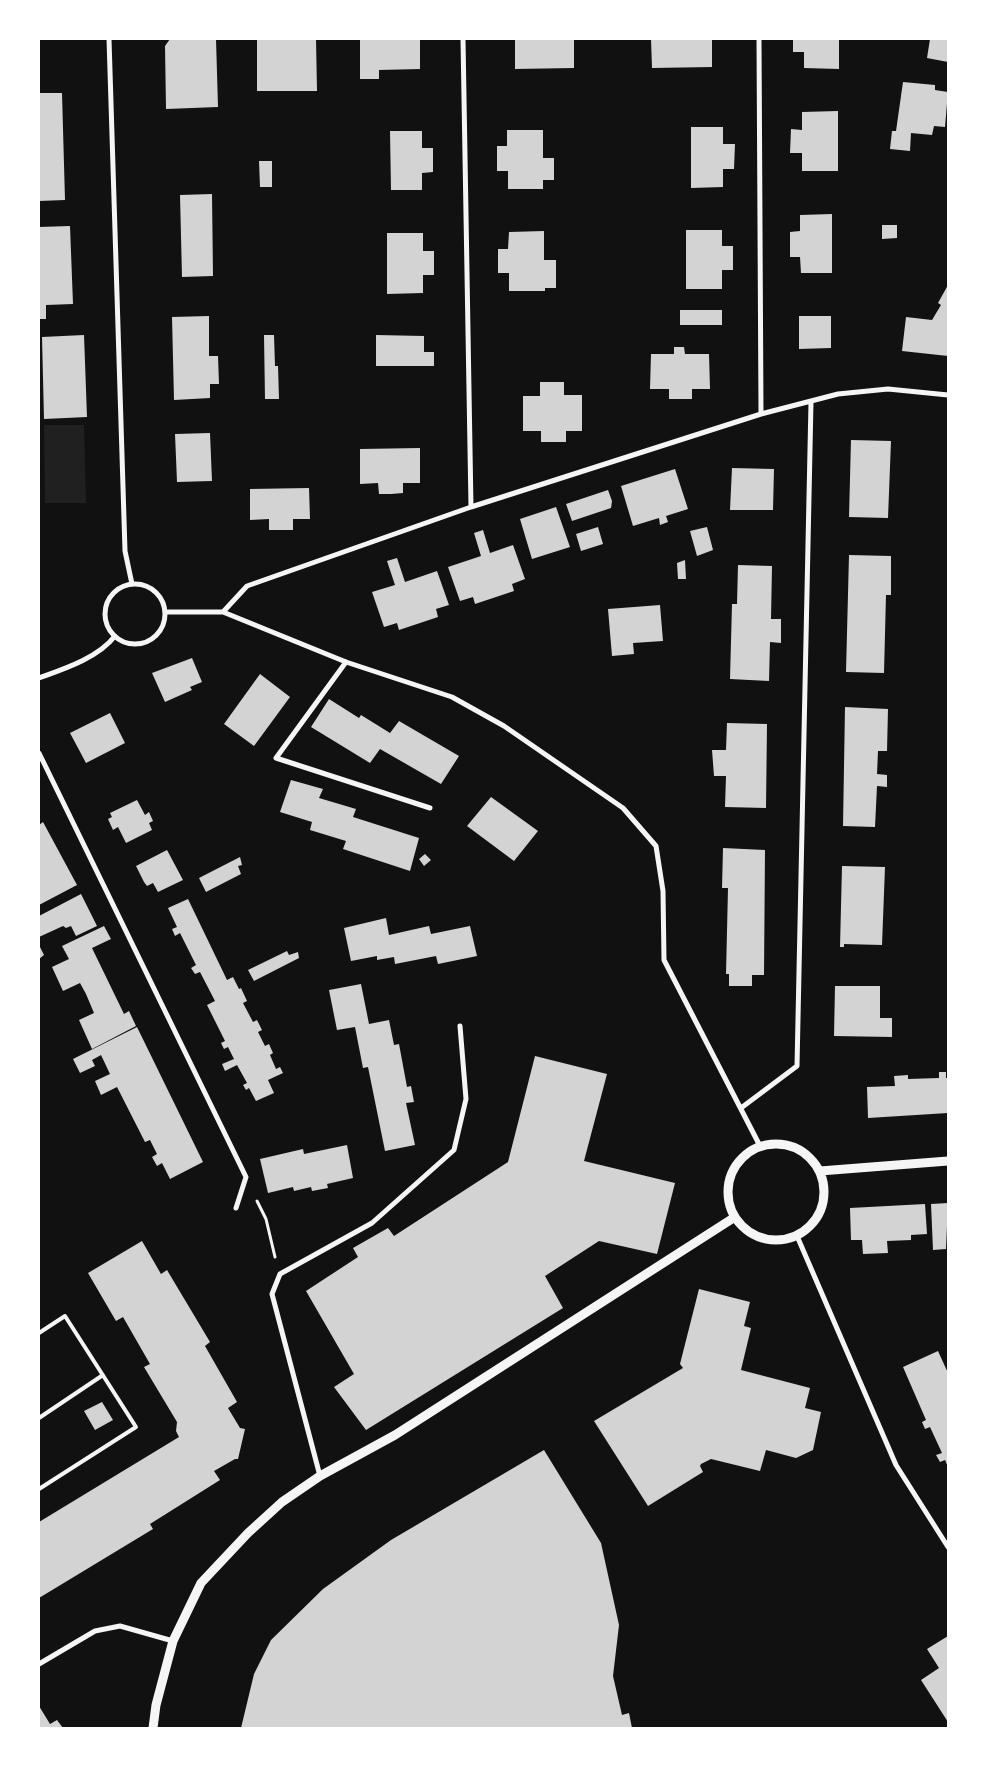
<!DOCTYPE html>
<style>
body{margin:0}
#map{position:relative;width:987px;height:1767px;overflow:hidden;background:#111;font-family:Roboto,sans-serif}
canvas{display:block}
.frame{position:absolute;inset:0;border:40px solid #fff;pointer-events:none}
</style>
<div id="map">
<canvas width="987" height="1767"></canvas>
<div class="frame"></div>
</div>
<script>
const ctx = document.querySelector('canvas').getContext('2d');
ctx.lineJoin = 'round';
function paint(path, color) {
  ctx.fillStyle = color;
  ctx.fill(path, 'evenodd');
}
function strokePath(path, color, width, dash) {
  ctx.strokeStyle = color;
  ctx.lineWidth = width;
  ctx.lineCap = dash ? 'butt' : 'round';
  ctx.setLineDash(dash || []);
  ctx.stroke(path);
}
paint(new Path2D(`
 M44,425H84L86,503H45Z`), '#202020');
paint(new Path2D(`
 M170,39H216L218,107L166,109L165,46Z
 M257,39H316L317,91H257Z
 M360,39H420V69L379,70V79H360Z
 M515,39H574V68L515,69Z
 M651,39H712V67L652,68Z
 M793,39H839V69L804,68V52H793Z
 M930,39H948V62L927,58Z
 M903,82L935,85V90L948,92L945,127L934,126L932,135L911,133L910,151L890,149L892,131H896Z
 M39,93H62L65,200L39,201Z
 M838,111V171H802V153H790L791,129L802,130V112Z
 M691,127H723V144H735L734,169H723V187L691,188Z
 M507,130H543V158H554V180H543V189H508V171H497V146H507Z
 M390,131H422V148H433V172L422,173V190H391Z
 M259,161H272V187H260Z
 M212,194L213,276L182,277L180,195Z
 M832,214V273H801L800,257H790V232L800,231V215Z
 M882,225H897V238L882,239Z
 M70,226L73,304L46,305V319H39V227Z
 M686,230H722V246H733V270H722V289H686Z
 M544,231V260H556V288H545V291H509V273H498V249H508L509,232Z
 M387,233H423V251H434V275H423V293L387,294Z
 M948,285V356L902,351L906,317L932,320L941,305L938,303Z
 M680,310H722V325H680Z
 M209,316V356H218L219,384H210V398L174,400L172,317Z
 M799,316H831V348L799,349Z
 M84,335L87,417L44,419L42,337Z
 M264,335H274L275,366H278L279,399H265Z
 M376,335L424,336V352H434V366H376Z
 M674,347H684L685,354H709L710,389H692V399H669V389H650L651,354H674Z
 M540,382H564V395H582V431H566V442H541V431H523V396H540Z
 M210,433L212,481L177,482L175,434Z
 M851,440L891,441L888,518L849,517Z
 M420,448V483H403V493L391,494H379L378,483L360,484V449Z
 M732,468L774,469L773,510H730Z
 M675,469L688,509L666,516L668,522L660,525L659,518L633,526L621,486Z
 M309,488L310,519H293V530H269V519L250,520V489Z
 M608,490L612,501L611,508L572,521L566,504Z
 M556,507L570,547L532,559L520,519Z
 M598,527L603,544L581,551L576,534Z
 M707,527L713,550L697,556L690,531Z
 M483,530L490,553L513,545L525,579L512,584L514,591L475,604L473,597L460,601L448,567L481,556L474,533Z
 M849,555L891,556V595H886L884,673L846,672Z
 M397,558L405,582L437,571L449,605L436,609L438,617L399,630L397,623L384,627L372,592L395,585L387,561Z
 M685,560L686,579H678L677,563Z
 M738,565L772,566L771,619H781V643L770,642L769,681L730,679L732,604H737Z
 M660,605L663,641L633,643L634,654L612,656L608,609Z
 M192,658L202,682L190,687L192,690L165,702L152,673Z
 M260,674L290,697L254,746L224,724Z
 M329,699L359,718L361,715L390,733L399,721L459,756L441,784L380,749L370,763L311,727Z
 M845,707L888,709L887,751H878L877,774L887,775V787L877,786L875,827L843,826Z
 M110,713L125,743L86,763L70,733Z
 M727,723L767,724L766,808L725,807L726,776H714L712,750H726Z
 M291,780L323,789L319,798L356,809L353,817L419,838L410,871L343,849L346,841L310,830L312,822L280,812Z
 M491,797L538,831L514,861L467,826Z
 M137,800L145,815L149,812L153,821L149,823L152,830L126,843L118,827L113,830L108,819L112,817L110,813Z
 M43,822L77,885L39,905V825Z
 M723,848L765,850L764,975H752V986H729V974H726L728,888H722Z
 M167,850L183,880L158,892L153,883L147,886L144,882L136,866Z
 M425,854L431,860L424,866L419,859Z
 M240,857L242,865L238,866L241,874L206,892L199,878Z
 M842,866L885,867L882,945L844,944V947H840Z
 M81,894L97,926L76,936L71,926L66,928L63,926L39,937V916Z
 M188,899L227,980L233,977L239,989L241,988L247,1001L243,1003L253,1022L257,1020L262,1030L258,1032L265,1046L269,1044L273,1053L270,1055L276,1069L280,1067L283,1073L268,1080L274,1093L256,1101L249,1088L246,1090L243,1085L247,1083L237,1065L225,1071L222,1064L234,1059L228,1047L224,1049L221,1043L225,1041L207,1005L215,1001L200,972L195,974L191,968L196,965L180,933L175,936L172,929L177,927L168,908Z
 M386,918L389,935L429,926L431,934L470,926L477,956L438,964L436,956L395,964L394,957L377,960V956L351,961L344,928Z
 M104,926L111,939L92,948L124,1014L129,1011L136,1026L92,1049L79,1020L94,1013L86,994L80,983L63,991L52,967L69,959L62,946Z
 M39,945L44,955L39,959Z
 M287,951L289,955L298,952L299,958L254,981L248,970Z
 M361,984L369,1024L389,1020L394,1045L399,1044L407,1087L411,1086L414,1102L406,1103L415,1145L385,1151L368,1067L363,1068L355,1027L337,1030L329,990Z
 M835,986H880V1018H892V1037L834,1036Z
 M137,1027L203,1162L170,1179L162,1163L157,1166L152,1157L157,1154L150,1140L145,1142L117,1087L101,1095L95,1081L110,1074L101,1055L92,1060L95,1066L80,1073L73,1059Z
 M535,1056L607,1074L584,1161L675,1183L657,1254L599,1241L545,1276L563,1308L366,1430L334,1387L354,1374L306,1291L358,1257L353,1248L388,1228L394,1236L508,1162Z
 M939,1072H946V1078H948V1113L868,1118L867,1087L895,1086L894,1076L908,1075V1079L939,1078Z
 M347,1145L353,1178L327,1184L328,1188L312,1191L311,1187L294,1191L293,1187L268,1193L260,1159L303,1149L304,1154Z
 M948,1203L946,1249L933,1250L931,1204Z
 M925,1204L927,1234L911,1235V1240L887,1241L888,1253L863,1254L862,1240H851L850,1208Z
 M142,1241L161,1274L167,1270L210,1342L205,1346L237,1402L228,1408L240,1428L245,1429L238,1459H235L214,1471L220,1480L150,1524L153,1529L39,1598V1522L179,1437L176,1431L177,1422L144,1367L150,1364L123,1317L116,1321L88,1273Z
 M699,1289L750,1302L744,1326L751,1328L741,1370L810,1388L805,1408L821,1412L813,1450L796,1458L766,1450L760,1471L711,1459L701,1464L700,1466L703,1472L648,1506L594,1421L683,1368L680,1364Z
 M938,1351L948,1373V1467L945,1460L940,1462L936,1455L942,1453L930,1427L925,1429L922,1422L926,1420L903,1367Z
 M102,1402L113,1420L95,1430L84,1411Z
 M544,1450L601,1543L619,1625L613,1676L622,1715L629,1713L632,1728H241L254,1674L271,1640L323,1589L391,1540Z
 M948,1636V1722L921,1680L939,1668L927,1649Z
 M39,1706L50,1724L57,1720L63,1728H39Z`), '#d3d3d3');
strokePath(new Path2D(`
 M257,1201L266,1219L275,1257`), '#f5f5f5', 3);
strokePath(new Path2D(`
 M39,1333L65,1316L136,1427L39,1489
 M39,1418L103,1375`), '#f5f5f5', 4);
strokePath(new Path2D(`
 M109,39L125,551L132,584
 M463,39L471,507
 M759,39L761,414
 M105 614a30 30 0 1 1 60 0a30 30 0 1 1-60 0Z
 M165,612H223L346,662L452,697L504,726L623,808L656,846L663,891L664,960L760,1146
 M223,612L247,586L471,507L761,414L838,394L888,389L948,395
 M346,662L276,758L430,808
 M39,678C64,669 98,658 115,636
 M39,753L246,1177L236,1208
 M741,1108L797,1066L811,402
 M797,1236L896,1465L948,1547
 M320,1476L272,1294L280,1274L372,1223L454,1150L466,1099L460,1026
 M39,1664L95,1631L120,1626L173,1641`), '#f5f5f5', 5);
strokePath(new Path2D(`
 M728 1192a48 48 0 1 1 96 0a48 48 0 1 1-96 0Z
 M820,1171L948,1161
 M153,1728L156,1705L173,1641L201,1583L248,1533L282,1502L320,1476L395,1435L735,1217`), '#f5f5f5', 9);
</script>
